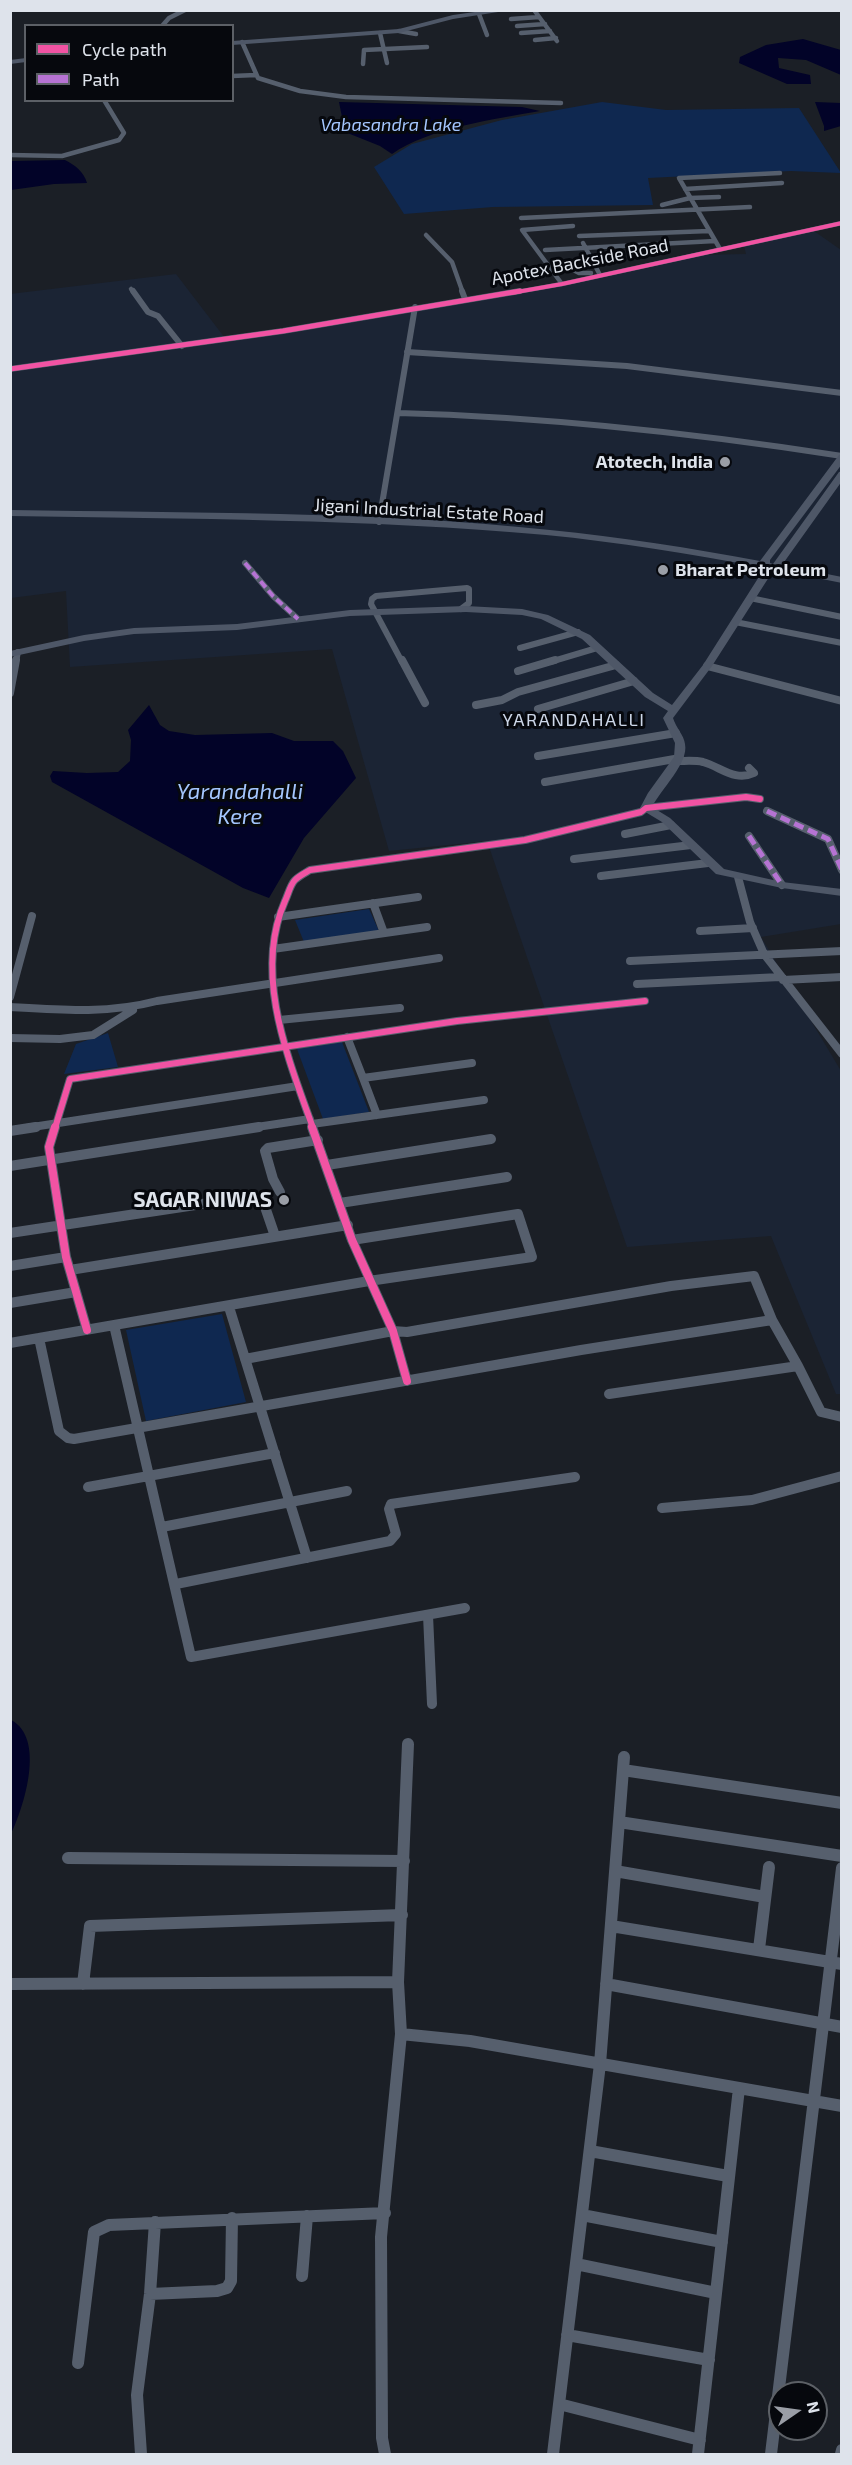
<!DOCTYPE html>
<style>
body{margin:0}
#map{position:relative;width:852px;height:2465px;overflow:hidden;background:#1b1f26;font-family:"Exo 2",sans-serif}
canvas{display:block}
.frame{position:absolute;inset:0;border:12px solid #dee3eb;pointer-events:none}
.legend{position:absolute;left:24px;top:24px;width:210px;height:78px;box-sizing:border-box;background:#06080d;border:2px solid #5c6066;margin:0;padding:8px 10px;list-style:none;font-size:18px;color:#dee3eb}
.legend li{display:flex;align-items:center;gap:12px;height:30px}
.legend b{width:30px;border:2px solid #5c6066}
.north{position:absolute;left:768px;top:2381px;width:60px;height:60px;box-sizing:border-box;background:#06080d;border:2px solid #5c6066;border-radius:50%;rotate:77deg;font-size:16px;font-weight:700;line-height:24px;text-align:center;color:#dee3eb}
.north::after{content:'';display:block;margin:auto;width:21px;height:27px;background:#9a9ea6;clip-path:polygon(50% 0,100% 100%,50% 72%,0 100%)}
</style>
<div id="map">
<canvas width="852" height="2465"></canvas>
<div class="frame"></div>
<ul class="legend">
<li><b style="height:8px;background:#f153a3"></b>Cycle path</li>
<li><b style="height:8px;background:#b673d3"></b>Path</li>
</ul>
<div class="north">N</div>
</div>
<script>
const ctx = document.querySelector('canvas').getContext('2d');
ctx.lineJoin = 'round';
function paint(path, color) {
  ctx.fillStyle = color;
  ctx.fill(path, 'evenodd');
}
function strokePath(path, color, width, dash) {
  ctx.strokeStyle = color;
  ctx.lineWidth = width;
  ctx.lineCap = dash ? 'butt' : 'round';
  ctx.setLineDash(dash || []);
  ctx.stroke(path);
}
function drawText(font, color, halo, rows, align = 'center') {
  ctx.font = font + ' "Exo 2",sans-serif';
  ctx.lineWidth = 6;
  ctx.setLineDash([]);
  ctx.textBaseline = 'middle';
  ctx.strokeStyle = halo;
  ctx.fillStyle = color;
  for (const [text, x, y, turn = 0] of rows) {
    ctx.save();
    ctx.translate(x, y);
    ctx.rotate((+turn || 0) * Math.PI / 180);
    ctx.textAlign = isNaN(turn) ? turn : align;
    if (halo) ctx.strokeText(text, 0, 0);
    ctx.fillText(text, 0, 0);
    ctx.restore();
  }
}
paint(new Path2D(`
 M814,231L841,250V924L761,937L841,1071V1394H836L771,1236L627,1247L487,841L389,851L332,649L70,667L66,591L11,598L10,294L176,274L228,342L609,276L697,255L746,254L744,246Z`), '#1b2434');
paint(new Path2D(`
 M602,102L666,110L799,108L841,173L791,171L648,178L653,205L493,207L404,214L374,167L412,144L502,120Z
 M369,909L379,931L304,942L295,920Z
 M108,1033L118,1067L64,1074L76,1044Z
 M342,1042L369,1112L323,1119L297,1049Z
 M222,1314L246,1402L146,1421L126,1330Z`), '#0f2850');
paint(new Path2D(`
 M803,39L841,50V75L806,60L778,58L779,68L810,75L811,84H787L739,63L740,57L766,45Z
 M339,102L522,107L540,111C495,119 429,128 392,154L380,146L335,128L342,117Z
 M815,102L841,103V126L824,131V126Z
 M65,160C75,165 84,172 87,183L54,184L11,190V161Z
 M149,705L160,725L169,731L195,735L272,733L294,741H333L343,751L356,778L304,838L269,898L243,888L52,782L50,776L53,771L87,773L118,772L130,761L131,740L128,730Z
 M11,1720C46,1738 24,1807 11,1834Z`), '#020328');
strokePath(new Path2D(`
 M534,10L557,41
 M479,14L487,35
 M511,19L539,17
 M162,26L169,18L185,10
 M517,26L545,24
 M399,31L416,34
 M380,33L387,63
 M521,33L550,31
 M535,40L556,38
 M242,42L258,78L300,91L346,97L561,103
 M363,64L364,50L427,47
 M232,76L256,75
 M10,155L62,156L119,140L124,133L104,100
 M685,189L782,183
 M662,205L690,198L719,197
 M521,218L750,207
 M426,235L452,262L463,293
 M579,236L709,231
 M583,243L600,275
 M720,249L679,178L780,173
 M545,250L715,241
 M560,263L579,273H591
 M562,284L522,230L573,226
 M131,289L134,293
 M511,293L562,284L842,223`), '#565f6d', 4.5);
strokePath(new Path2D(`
 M133,291L148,312L158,316L182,346
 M462,291L465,299
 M407,352L627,366L842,393
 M10,369L283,331L520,291
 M398,413C547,417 694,433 842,456
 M379,522L415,307
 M245,563L273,596L298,619
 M750,598L842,617
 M735,622L842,643
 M520,648L578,632
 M16,662L18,652
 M402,662L371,604L372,599L376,596L467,588L469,589V603L461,609
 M550,662L597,648`), '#565f6d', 6);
strokePath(new Path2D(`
 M402,660L425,703
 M707,666L842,701
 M518,671L555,660
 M10,693L16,660
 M476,705L502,700L518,692L616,665
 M538,709L634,681
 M538,756L676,733
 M678,761C686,761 695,760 703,762C721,767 735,782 754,773L749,768
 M545,782L680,758
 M767,811L828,839L842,870
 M625,834L671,825
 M749,836L782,885
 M574,859L691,845
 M601,876L708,863
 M738,877L750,922L764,954L842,1054
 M373,903L384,933
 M278,917L418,897
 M700,931L753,928
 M273,949L427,927
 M630,961L842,951
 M783,980L842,977
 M637,984L780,977
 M10,997L32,916
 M10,1007C60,1010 108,1014 157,1001L439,958
 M279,1020L400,1008
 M347,1037L363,1078
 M10,1038L60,1039L93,1035L133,1010
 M377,1115L363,1078L472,1063
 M312,1124L484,1100
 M26,1128L298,1086
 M55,1128L70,1079L457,1021L645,1001
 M250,1128L310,1119
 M313,1128C288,1058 253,974 285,901C288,895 290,885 295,880C299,876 305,873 310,870L525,840L641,812L646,808L746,797L760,799`), '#565f6d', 8);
strokePath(new Path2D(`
 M55,1127L49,1147L66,1257L87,1330
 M312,1127L352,1240L393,1331L407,1381
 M10,1131L36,1127
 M327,1165L491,1139
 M10,1166L259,1127
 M280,1192L273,1179L265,1151L268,1148L318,1140
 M340,1203L507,1177
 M10,1233L255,1196L264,1204L275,1236
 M10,1266L66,1257
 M70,1270L348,1225
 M10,1303L76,1292
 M229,1307L307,1558
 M114,1325L191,1657L465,1608
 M39,1338L59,1431L68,1438L74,1439L581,1350L772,1320
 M10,1343L369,1281L532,1257L518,1214L352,1240
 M245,1359L393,1331L407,1332L671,1286L754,1276L772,1320L798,1366L609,1394
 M798,1366L821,1412L842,1417
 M88,1487L275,1453
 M662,1508L752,1500L842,1476
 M162,1527L347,1491
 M176,1584L390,1541L396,1534L389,1509L391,1504L575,1477
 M428,1615L432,1704`), '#565f6d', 10);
strokePath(new Path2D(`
 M623,1770L842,1803
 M619,1822L842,1856
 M68,1858L404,1861
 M615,1871L765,1897
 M611,1926L842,1964
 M759,1949L769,1867
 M10,1984L398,1982
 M83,1984L90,1926L402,1915
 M606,1984L842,2027
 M401,2034L470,2041L842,2106
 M590,2151L728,2176
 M582,2215L722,2242
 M576,2264L716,2293
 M302,2276L307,2216
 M150,2294L217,2291L227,2288L231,2281L232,2218
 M567,2335L709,2360
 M78,2363L94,2232L109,2225L385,2213
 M559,2404L700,2440
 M141,2454L137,2395L150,2294L155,2222
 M385,2454L382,2438L381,2237L401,2034L398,1982L408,1744
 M553,2454L600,2064L624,1757
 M698,2454L739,2088
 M771,2454L842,1868
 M841,2454L842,2450`), '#565f6d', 12);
paint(new Path2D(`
 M489,10H511L453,19L399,33L232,45V41L399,29L453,15Z
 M26,58V62L10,64V60Z
 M842,454V464L770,560V563L773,564L839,472L842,471V481L782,565L842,577V583L777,570L771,574L712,666L673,718C676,728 684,735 685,744C689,763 661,789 652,807L670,818L724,869L782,882L842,889V896L782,888L716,874L662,822L642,810L640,808L648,793L674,757L675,743L663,718L668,711L645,697L582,639L541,619L522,615L466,612L350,616L237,630L134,634L84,641L10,657V651L84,635L134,628L237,624L350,610L466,606L522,609L548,615L590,635L653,693L672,705L703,665L762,572L761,567C690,554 618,542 546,535C368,519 189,519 10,516V510C190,513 371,511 550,530C620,537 691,548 760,561L839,455Z`), '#4e5767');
strokePath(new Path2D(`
 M245,563L273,596L298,619`), '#b673d3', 4, [8, 4]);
strokePath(new Path2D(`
 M767,811L828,839L842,870
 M749,836L782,885`), '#b673d3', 5, [10, 5]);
strokePath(new Path2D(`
 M511,293L562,284L842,223`), '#f153a3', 4);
strokePath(new Path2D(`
 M10,369L283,331L520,291`), '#f153a3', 5);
strokePath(new Path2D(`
 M55,1128L70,1079L457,1021L645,1001
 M313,1128C288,1058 253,974 285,901C288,895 290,885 295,880C299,876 305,873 310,870L525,840L641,812L646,808L746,797L760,799`), '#f153a3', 6);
strokePath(new Path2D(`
 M55,1127L49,1147L66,1257L87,1330
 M312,1127L352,1240L393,1331L407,1381`), '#f153a3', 8);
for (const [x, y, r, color] of [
 [725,462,6,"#9a9ea6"],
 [663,570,6,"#9a9ea6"],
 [284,1200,6,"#9a9ea6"]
]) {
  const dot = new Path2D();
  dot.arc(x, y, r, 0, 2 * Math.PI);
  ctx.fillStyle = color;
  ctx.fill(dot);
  strokePath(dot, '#06080d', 2);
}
drawText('italic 18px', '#a4c6fe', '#06080d', [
 ["Vabasandra Lake",391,125]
]);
drawText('18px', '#dee3eb', '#06080d', [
 ["Apotex Backside Road",580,262,-11],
 ["Jigani Industrial Estate Road",429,511,3]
]);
drawText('bold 18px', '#dee3eb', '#06080d', [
 ["Atotech, India",713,462],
 ["Bharat Petroleum",675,570,"left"]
], 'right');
ctx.letterSpacing = '1.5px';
drawText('18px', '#cdd7e8', '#06080d', [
 ["YARANDAHALLI",574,720]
]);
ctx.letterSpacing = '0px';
drawText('bold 21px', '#dee3eb', '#06080d', [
 ["SAGAR NIWAS",272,1200]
], 'right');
drawText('italic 22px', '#a4c6fe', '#06080d', [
 ["Yarandahalli",240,792],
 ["Kere",240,817]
]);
</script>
